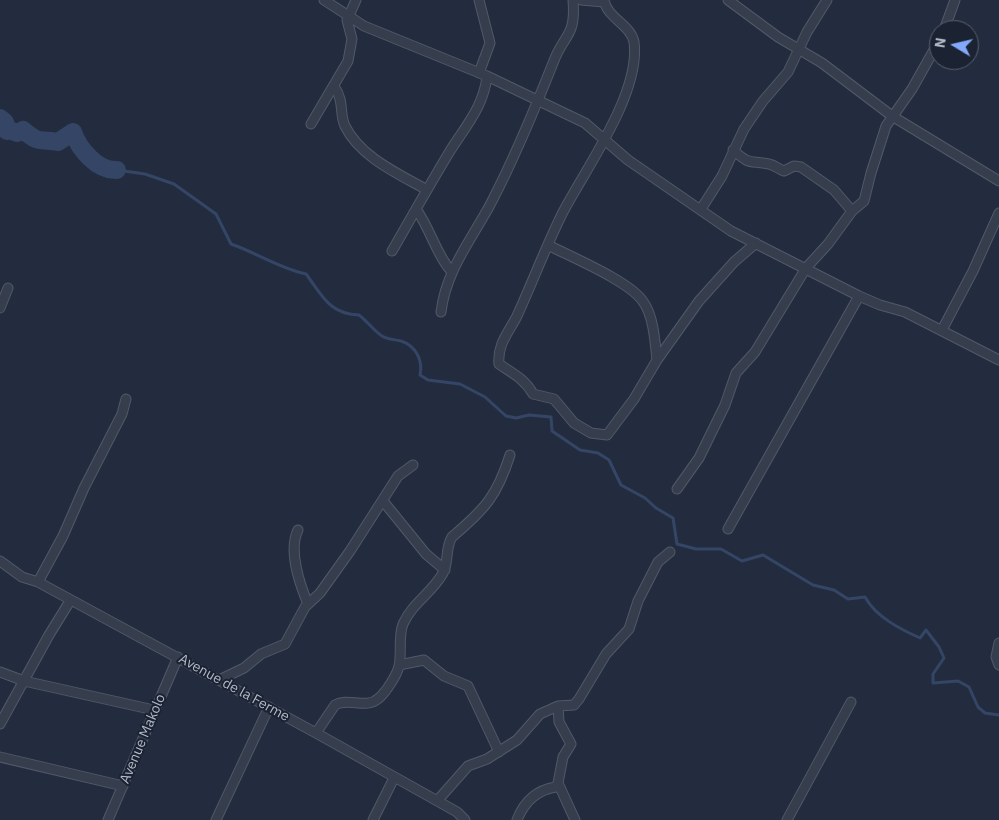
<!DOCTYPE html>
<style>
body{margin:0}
#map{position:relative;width:999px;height:820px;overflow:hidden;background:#222c3e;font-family:"IBM Plex Sans",sans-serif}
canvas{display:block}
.north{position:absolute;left:929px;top:20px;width:50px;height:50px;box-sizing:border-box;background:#1b2332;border:1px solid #575f6e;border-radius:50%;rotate:279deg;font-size:14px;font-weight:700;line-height:20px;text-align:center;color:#b2b9c9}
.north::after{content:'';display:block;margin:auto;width:18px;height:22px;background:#84a8fc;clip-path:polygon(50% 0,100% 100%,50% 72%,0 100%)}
</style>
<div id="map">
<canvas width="999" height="820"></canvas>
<div class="north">N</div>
</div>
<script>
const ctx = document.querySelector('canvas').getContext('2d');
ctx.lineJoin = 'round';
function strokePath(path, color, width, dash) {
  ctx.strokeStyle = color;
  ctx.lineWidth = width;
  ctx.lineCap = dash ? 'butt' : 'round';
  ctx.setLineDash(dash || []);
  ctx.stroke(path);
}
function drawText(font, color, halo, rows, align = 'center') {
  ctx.font = font + ' "IBM Plex Sans",sans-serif';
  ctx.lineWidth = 4;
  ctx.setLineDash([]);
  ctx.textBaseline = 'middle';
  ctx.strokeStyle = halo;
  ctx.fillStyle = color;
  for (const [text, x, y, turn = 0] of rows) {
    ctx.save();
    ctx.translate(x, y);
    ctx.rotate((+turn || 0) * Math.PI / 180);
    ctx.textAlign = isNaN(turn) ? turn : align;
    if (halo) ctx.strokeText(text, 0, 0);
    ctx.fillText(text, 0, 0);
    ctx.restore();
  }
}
strokePath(new Path2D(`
 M117,170L145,174L174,184L216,214L231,244C257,253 279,268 306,274C322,295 329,314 359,315C367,321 374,331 382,336C388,340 394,339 401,341C416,346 423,360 420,375L428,380L460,384L485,397L506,416L516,418L529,415L551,417L552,431L580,450L598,453L609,460L621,485L645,498L656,508L673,518L677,544L696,549H721L742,561L763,555L813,585L834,590L848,599L865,597C876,617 900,629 920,638L926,630L939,647L944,658L933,674V683L958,681L969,687L978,707L985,713L999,715`), '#354565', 3);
strokePath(new Path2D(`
 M0,118L5,122L7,131L10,130L17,133L23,130C41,145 38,138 58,142L73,132C79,149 97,171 117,170`), '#354565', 18);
const street = new Path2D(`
 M324,0L364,26L487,76L585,123L628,160L731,231L859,296L880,305L905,312L999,360
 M479,0L490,43L479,73
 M581,0L604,2
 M604,0C607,18 631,25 634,42C641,93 586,168 563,212C546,246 533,281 517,316C509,332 497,344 499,364C512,373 525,379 533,394L554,399L574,423L591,433L607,435L634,399L657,360L699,301L734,262L756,243
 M728,0L778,37L822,63L892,116L999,181
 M944,30L955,0
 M334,86C345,102 339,114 345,126C360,157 399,174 427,190
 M311,124L348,61L352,39L347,20L356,0
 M733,150C751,166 749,160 769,164C775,165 778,169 784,171L794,166L801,167L834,190L852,211
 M416,209C431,230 436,254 451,271
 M701,209L722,176L744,129L763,101L788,72L807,32L827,0
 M548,245C571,257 632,282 644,303C654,318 655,343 657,360
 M392,251C411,218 430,184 450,151C465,127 484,106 487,76
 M0,308L8,288
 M441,312C446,270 472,239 491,203C515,157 534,111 553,63C564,33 576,38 573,0
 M942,330L973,271L999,213
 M677,489L699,458L725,405L736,373L755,352L806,268L828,244L852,211L864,201L871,173L886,126L912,89L939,41
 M383,501L426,554L445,570
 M728,529L859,296
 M298,530C288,550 300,585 308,604
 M0,561L22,577L38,582L316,733L457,812L465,820
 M38,582L63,536L84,488L122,414L126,399
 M999,643L996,657L999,665
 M399,665L424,660L444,676L468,686L499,752
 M0,672L24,681L154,710
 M219,680L244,668L261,654L285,644L305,607L320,593L350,551L398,476L413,465
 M0,724L49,635L70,601
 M316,733L335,705C349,697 366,710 379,698C386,692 397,675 399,666C402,652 398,637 403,624C413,602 432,593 443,573C449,562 445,548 452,537C485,509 497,496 510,455
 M0,757L123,786
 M558,783L575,820
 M437,801L468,766L487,759L517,740L540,714L558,706L574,705L579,699L606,654L629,629L638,601L658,562L670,552
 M108,820L178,657
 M216,820L269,707
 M373,820L394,778
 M517,820C524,802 536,790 556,787L558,783L563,757L571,744L559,722L558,706
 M787,820L851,702`);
strokePath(street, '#515968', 11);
strokePath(street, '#363e4e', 9);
drawText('14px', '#b2b9c9', '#1b2332', [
 ["Avenue de la Ferme",234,688,29],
 ["Avenue Makolo",143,739,-67]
]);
</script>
